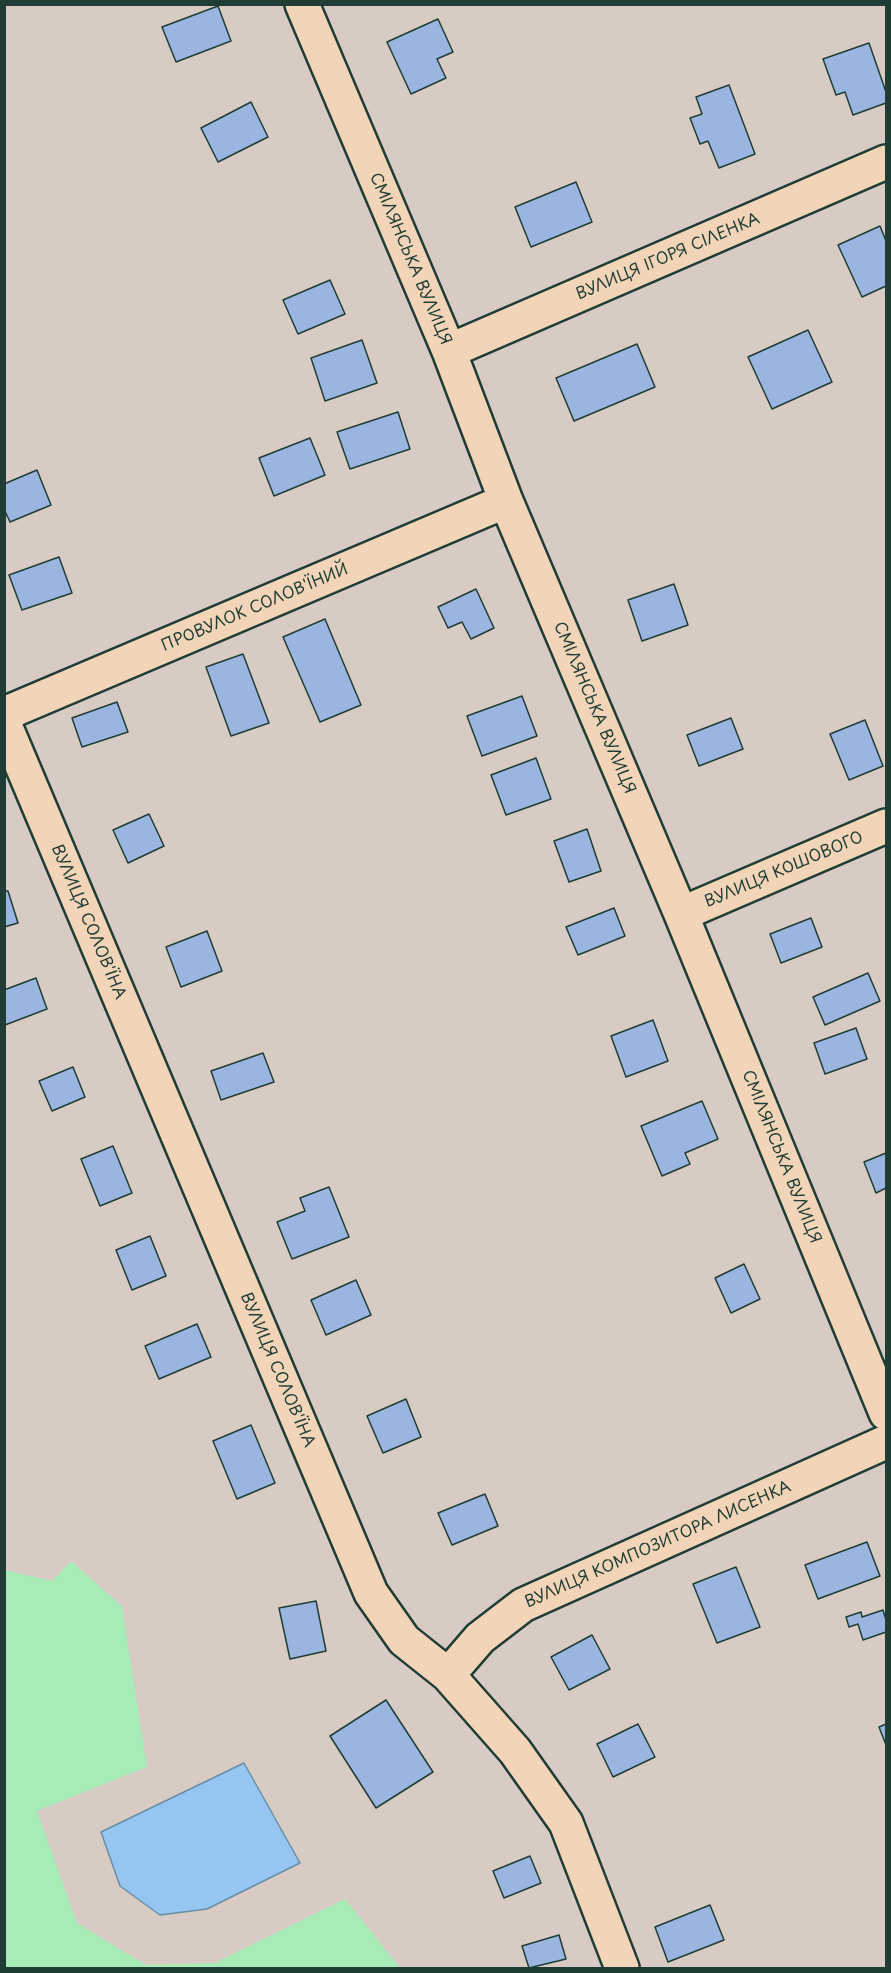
<!DOCTYPE html>
<meta charset="utf-8">
<style>
body{margin:0}
#map{position:relative;width:891px;height:1973px;overflow:hidden;background:#d8cbc4;font-family:"Playpen Sans",sans-serif}
canvas{display:block}
.frame{position:absolute;inset:0;border:6px solid #1f3d34;pointer-events:none}
</style>
<div id="map">
<canvas width="891" height="1973"></canvas>
<div class="frame"></div>
</div>
<script>
const ctx = document.querySelector('canvas').getContext('2d');
ctx.lineJoin = 'round';
function paint(path, color) {
  ctx.fillStyle = color;
  ctx.fill(path, 'evenodd');
}
function strokePath(path, color, width, dash) {
  ctx.strokeStyle = color;
  ctx.lineWidth = width;
  ctx.lineCap = dash ? 'butt' : 'round';
  ctx.setLineDash(dash || []);
  ctx.stroke(path);
}
function drawText(font, color, halo, rows, align = 'center') {
  ctx.font = font + ' "Playpen Sans",sans-serif';
  ctx.lineWidth = 4.5;
  ctx.setLineDash([]);
  ctx.textBaseline = 'middle';
  ctx.strokeStyle = halo;
  ctx.fillStyle = color;
  for (const [text, x, y, turn = 0] of rows) {
    ctx.save();
    ctx.translate(x, y);
    ctx.rotate((+turn || 0) * Math.PI / 180);
    ctx.textAlign = isNaN(turn) ? turn : align;
    if (halo) ctx.strokeText(text, 0, 0);
    ctx.fillText(text, 0, 0);
    ctx.restore();
  }
}
paint(new Path2D(`
 M71,1561L122,1606L147,1767L37,1811L77,1923L146,1965L215,1963L345,1899L400,1968H5V1570L52,1581Z`), '#a7ecb7');
const water = new Path2D(`
 M244,1763L300,1863L207,1909L160,1915L120,1886L101,1832Z`);
paint(water, '#95c5f0');
strokePath(water, '#668fa5', 1.5);
const building = new Path2D(`
 M218,6L231,41L176,62L162,27Z
 M438,19L453,52L437,59L446,78L411,94L387,42Z
 M869,43L886,92V103L853,115L845,92L836,95L823,59Z
 M729,85L755,154L719,168L708,141L700,144L690,118L702,114L696,97Z
 M251,102L268,137L218,162L201,128Z
 M576,182L592,222L531,247L515,207Z
 M880,226L886,241V286L862,297L838,245Z
 M330,280L345,314L298,334L283,300Z
 M808,330L832,382L772,409L748,357Z
 M362,340L377,383L325,401L311,358Z
 M637,344L655,387L574,421L556,378Z
 M398,412L410,449L350,469L337,432Z
 M310,438L325,475L274,496L259,458Z
 M37,470L51,505L10,522L4,509V484Z
 M59,557L72,593L22,610L9,575Z
 M674,584L688,625L642,641L628,600Z
 M476,589L494,628L471,639L462,622L448,628L438,607Z
 M325,619L361,705L320,722L283,637Z
 M243,654L269,723L231,736L206,667Z
 M522,696L537,736L482,756L467,716Z
 M117,702L128,732L82,747L72,718Z
 M731,718L743,749L699,766L687,735Z
 M865,720L883,766L849,780L830,734Z
 M536,758L551,799L506,815L491,775Z
 M149,814L164,846L128,863L113,830Z
 M587,829L601,871L569,882L554,841Z
 M4,891H8L18,923L4,927Z
 M614,908L625,936L578,955L566,927Z
 M811,918L822,947L781,963L770,934Z
 M207,931L222,971L181,987L166,947Z
 M868,973L880,1001L825,1025L813,997Z
 M36,978L47,1009L5,1025L4,990Z
 M653,1020L668,1061L626,1077L611,1036Z
 M856,1028L867,1059L825,1074L814,1043Z
 M263,1053L274,1082L221,1100L211,1071Z
 M73,1067L85,1097L52,1111L39,1081Z
 M702,1101L718,1139L685,1153L690,1164L662,1176L641,1126Z
 M113,1146L132,1193L100,1206L81,1159Z
 M886,1153V1188L876,1193L864,1162Z
 M329,1187L349,1237L292,1259L277,1222L305,1211L300,1198Z
 M150,1236L166,1276L132,1290L116,1250Z
 M744,1264L760,1299L731,1313L715,1278Z
 M356,1280L371,1315L326,1335L311,1300Z
 M197,1324L211,1357L159,1379L145,1346Z
 M406,1399L421,1437L383,1453L367,1416Z
 M251,1425L275,1483L237,1499L213,1441Z
 M485,1494L498,1526L452,1545L438,1513Z
 M867,1542L880,1576L818,1599L805,1565Z
 M736,1567L760,1627L717,1643L693,1584Z
 M316,1601L326,1651L290,1659L279,1608Z
 M883,1610L886,1620V1632L863,1640L858,1624L849,1627L846,1617L861,1612L862,1617Z
 M592,1635L610,1669L569,1690L551,1657Z
 M386,1700L433,1772L376,1808L330,1736Z
 M638,1724L655,1757L613,1777L597,1744Z
 M886,1724V1745L879,1727Z
 M530,1856L541,1883L504,1898L493,1871Z
 M710,1905L724,1940L668,1962L655,1927Z
 M559,1935L566,1959L529,1968L522,1946Z`);
paint(building, '#9bb5e1');
strokePath(building, '#1f3d34', 1.5);
const minor = new Path2D(`
 M302,4L449,351L506,501L681,914L886,1413
 M449,351L886,162
 M4,714L506,501
 M4,723L371,1593L404,1640L448,1675L515,1751L566,1823L622,1968
 M681,914L886,826
 M448,1675L480,1638L523,1605L886,1442`);
strokePath(minor, '#1f3d34', 38);
strokePath(minor, '#f2d5b8', 33);
drawText('16px', '#1f3d34', '#f2d5b8', [
 ["ВУЛИЦЯ ІГОРЯ СІЛЕНКА",668,257,-23],
 ["СМІЛЯНСЬКА ВУЛИЦЯ",410,259,67],
 ["ПРОВУЛОК СОЛОВ'ЇНИЙ",255,608,-23],
 ["СМІЛЯНСЬКА ВУЛИЦЯ",594,708,67],
 ["ВУЛИЦЯ КОШОВОГО",784,870,-23],
 ["ВУЛИЦЯ СОЛОВ'ЇНА",88,922,67],
 ["СМІЛЯНСЬКА ВУЛИЦЯ",781,1157,68],
 ["ВУЛИЦЯ СОЛОВ'ЇНА",277,1370,67],
 ["ВУЛИЦЯ КОМПОЗИТОРА ЛИСЕНКА",658,1545,-24]
]);
</script>
